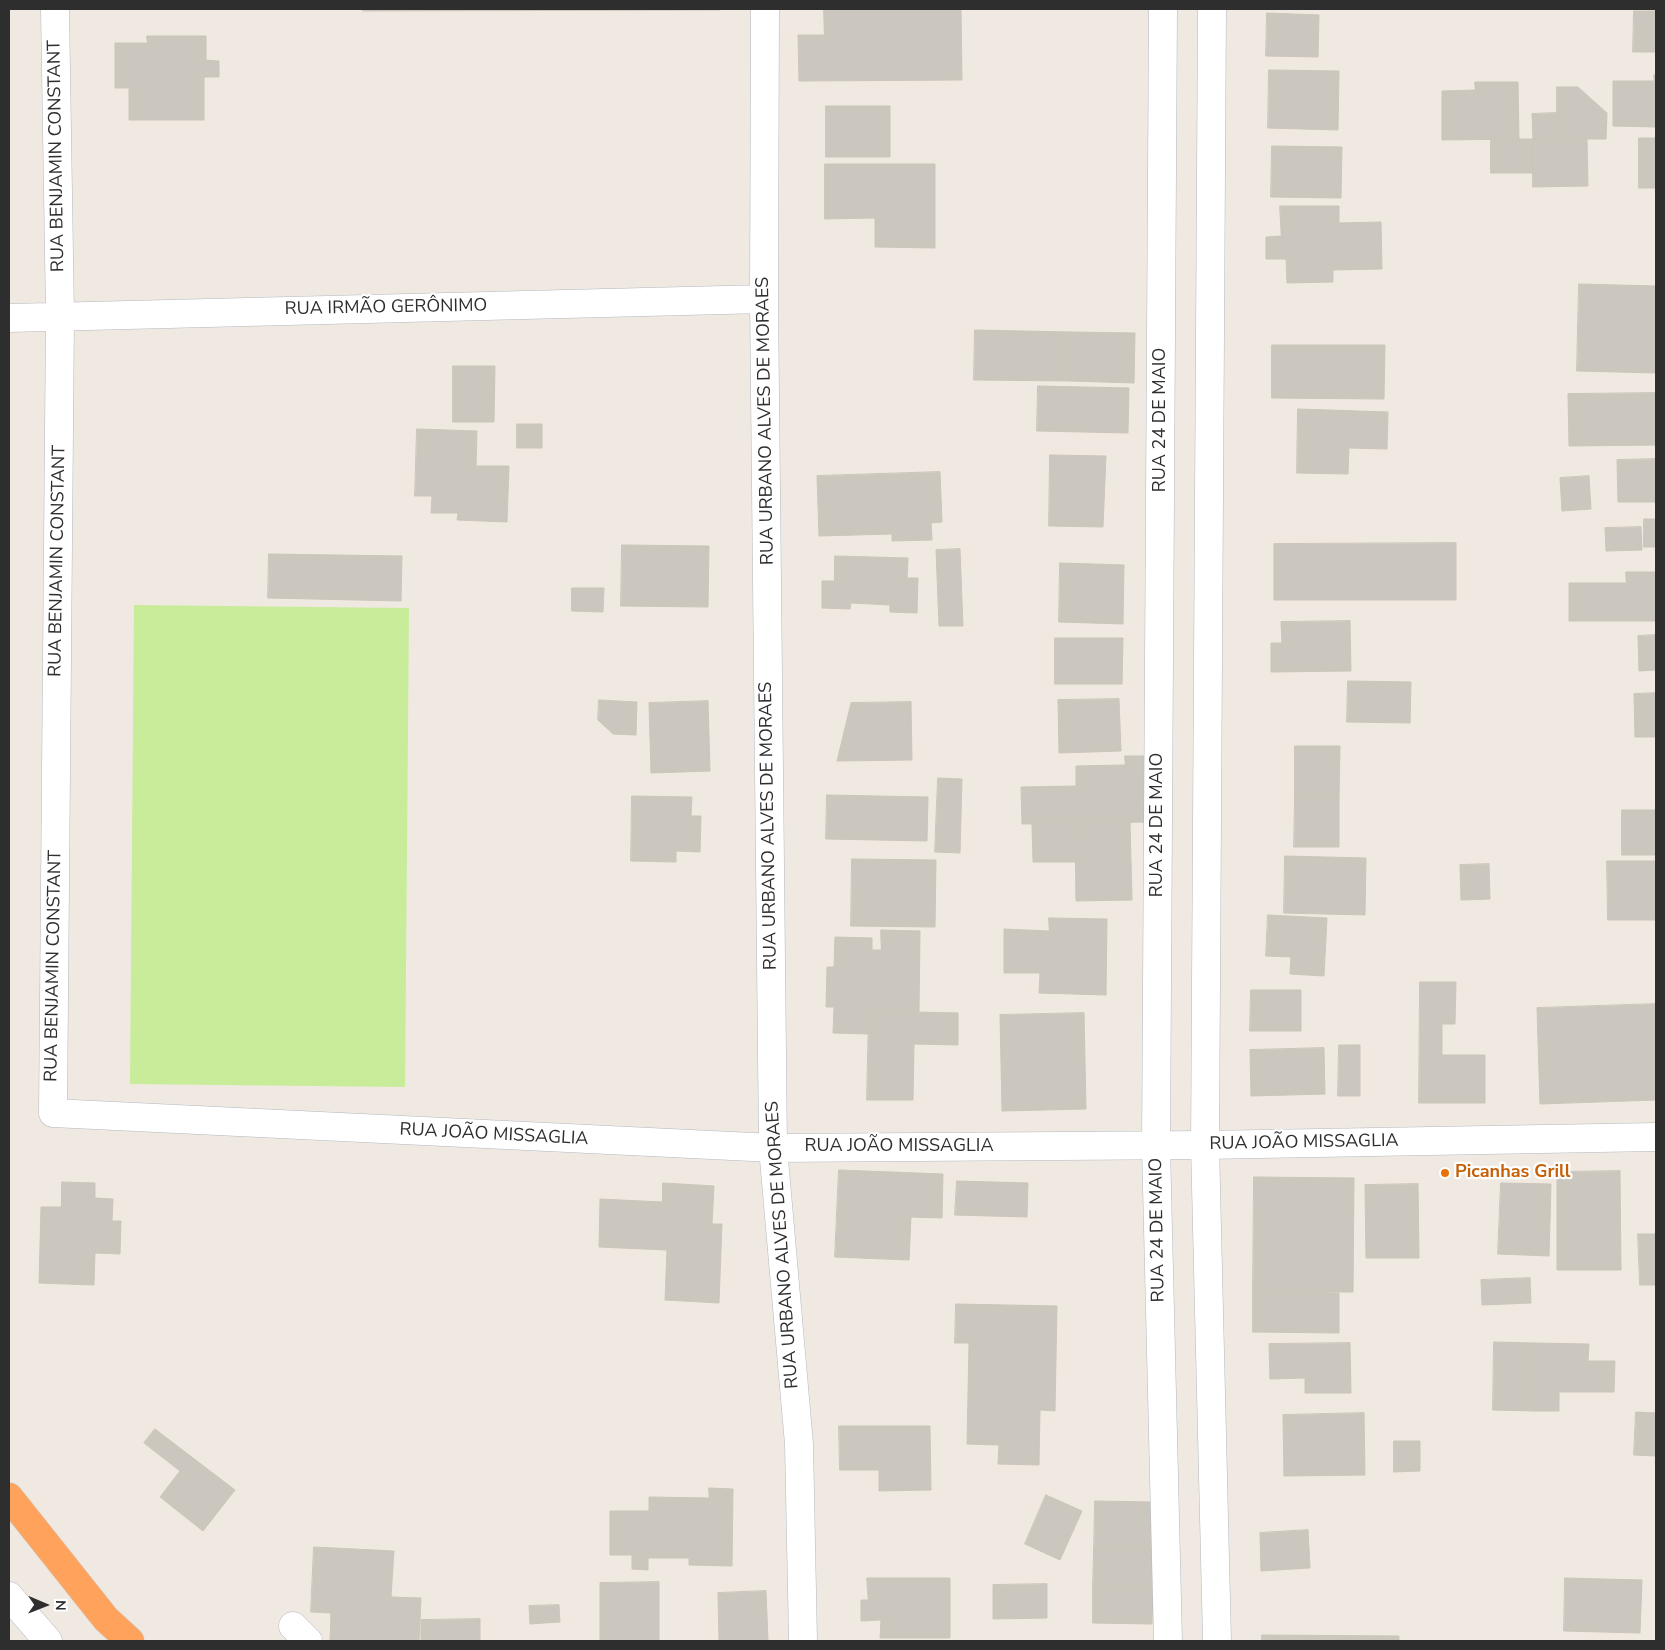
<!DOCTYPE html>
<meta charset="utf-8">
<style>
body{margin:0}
#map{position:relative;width:1665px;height:1650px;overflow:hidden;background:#efe9e1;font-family:"Nunito Sans",sans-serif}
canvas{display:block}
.frame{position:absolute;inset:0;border:10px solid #2e2e2e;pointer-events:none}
.north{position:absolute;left:20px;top:1580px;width:50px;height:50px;-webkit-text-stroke:4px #fff;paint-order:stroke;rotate:91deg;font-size:14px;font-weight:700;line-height:20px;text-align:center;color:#2e2e2e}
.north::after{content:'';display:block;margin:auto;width:18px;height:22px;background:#2e2e2e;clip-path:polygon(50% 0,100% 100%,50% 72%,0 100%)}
</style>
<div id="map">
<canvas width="1665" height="1650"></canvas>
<div class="frame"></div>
<div class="north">N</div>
</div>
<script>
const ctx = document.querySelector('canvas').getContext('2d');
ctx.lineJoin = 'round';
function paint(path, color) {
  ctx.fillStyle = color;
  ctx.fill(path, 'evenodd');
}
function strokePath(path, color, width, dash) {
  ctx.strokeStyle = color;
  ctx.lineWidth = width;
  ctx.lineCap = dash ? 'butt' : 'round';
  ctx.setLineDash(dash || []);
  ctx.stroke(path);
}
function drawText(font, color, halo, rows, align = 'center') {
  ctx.font = font + ' "Nunito Sans",sans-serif';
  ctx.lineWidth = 4.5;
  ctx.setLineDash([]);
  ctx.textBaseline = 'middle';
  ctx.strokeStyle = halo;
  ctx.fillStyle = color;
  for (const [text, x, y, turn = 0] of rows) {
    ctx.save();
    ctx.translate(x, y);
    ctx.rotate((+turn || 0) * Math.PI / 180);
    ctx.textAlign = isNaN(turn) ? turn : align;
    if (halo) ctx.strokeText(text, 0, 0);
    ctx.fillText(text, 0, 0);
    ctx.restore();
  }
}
paint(new Path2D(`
 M134,605L409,608L405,1087L130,1084Z`), '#c9ec9a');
const building = new Path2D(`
 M363,9H720V10L363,11Z
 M824,9H961L962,80L799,81L798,35H824Z
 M1634,11H1656V52H1633Z
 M1267,13L1319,15L1318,57L1266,56Z
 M147,36H206V60L219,61V77H204V120H129V88H115V43H147Z
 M1269,70L1339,71L1338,130L1268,128Z
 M1654,75H1656V127L1613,126V81H1654Z
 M1475,82H1518L1519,139L1442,140V91L1475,90Z
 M1557,87H1578L1607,113L1606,139H1557Z
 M826,106H890V157H826Z
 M1556,113L1557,139H1533L1532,114Z
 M1639,138H1656V188H1639Z
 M1491,139H1533V173H1491Z
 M1533,139H1587L1588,186L1533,187Z
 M1272,146L1342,147L1341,198L1271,197Z
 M825,164H935V248L875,247V218L825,219Z
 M1280,206H1339V223L1381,222L1382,269L1333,270V282L1287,283L1286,259H1266V237L1281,236Z
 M1579,284L1656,286V373L1577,371Z
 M975,330L1071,332L1070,381L974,380Z
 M1071,332L1135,333L1134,383L1070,381Z
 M1272,345H1385L1384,399L1272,398Z
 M453,366H495L494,422H453Z
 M1038,386L1129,388L1128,433L1037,431Z
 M1656,393V445L1569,446L1568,394Z
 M1298,409L1388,412L1387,449L1349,448L1348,474L1297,473Z
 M517,424H542V448H517Z
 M417,429L477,431L476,466H509L507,522L457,520L458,513H431L432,496H415Z
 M1050,455L1106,456L1103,527L1049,526Z
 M1656,459V502H1618L1617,460Z
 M940,472L942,522L931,523L932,540L892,541V534L819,536L817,476Z
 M1589,476L1591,509L1562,511L1560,478Z
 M1644,519H1656V547H1644Z
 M1641,527L1642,550L1606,551L1605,528Z
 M1456,543V600H1274V544Z
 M622,545L709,546L708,607L621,606Z
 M960,549L963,626H939L936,550Z
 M269,554L402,556L401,601L268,598Z
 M835,556L908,558L907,578H918L917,613L890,612V605L851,603L850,609L822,608V581H834Z
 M1060,563L1124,565L1123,624L1059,622Z
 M1626,572H1656V621H1569V583H1626Z
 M572,588H604L603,612L572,611Z
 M1350,621L1351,671L1271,672V643H1282L1281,622Z
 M1656,635V670L1639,671L1638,636Z
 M1055,638H1123L1122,684H1055Z
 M1348,681L1411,682L1410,723L1347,722Z
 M1656,693V737H1635L1634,694Z
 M1119,699L1121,751L1059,753L1058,700Z
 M599,700L637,702L636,735L613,734L598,720Z
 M708,701L710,771L651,773L649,703Z
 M911,702L912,760L837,761L851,703Z
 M1295,746H1340L1339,799L1295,798Z
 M1125,756H1146L1147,822L1022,824L1021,787L1076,786V766L1125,765Z
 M938,778L962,779L960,853L935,852Z
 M827,795L928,797L927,841L826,839Z
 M632,796L692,797L691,816H701L700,852L676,851V862L631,861Z
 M1295,798L1339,799V847H1294Z
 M1622,810H1656V855H1622Z
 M1130,822L1132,900L1076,901L1075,823Z
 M1075,823L1076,862H1033L1032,824Z
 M1285,856L1366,858L1365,915L1284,913Z
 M852,859L936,860L935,927L851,926Z
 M1607,861H1656V920H1608Z
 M1489,864L1490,899L1461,900L1460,865Z
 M1268,915L1327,918L1324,976L1290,974L1291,957L1266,956Z
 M1049,918L1107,919L1106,995L1039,993L1040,973H1004V929L1049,931Z
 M881,930L920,931L919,1012L869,1011L868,1034L833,1033L834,1007H826L827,967H834L835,937L872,938V950H881Z
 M1420,982H1456L1455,1024H1442V1055H1485V1103H1419Z
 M1251,990H1301V1031H1250Z
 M1656,1004V1100L1540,1104L1537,1008Z
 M869,1011L958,1013V1045L914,1044L913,1100H867Z
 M1084,1013L1086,1109L1002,1111L1000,1015Z
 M1339,1045H1360V1096H1338Z
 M1324,1048L1325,1094L1251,1096L1250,1050Z
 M839,1170L943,1174L942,1218L911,1217L909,1260L835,1257Z
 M1620,1171L1621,1270H1557V1172Z
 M1254,1177L1354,1178L1353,1292H1253Z
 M957,1181L1028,1183L1027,1217L955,1215Z
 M62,1182L95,1183V1198L113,1199L112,1221H121L120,1254L95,1253L94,1285L39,1283L41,1207H61Z
 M663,1183L714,1186L712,1224H722L719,1303L665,1300L667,1250L599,1247L600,1199L662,1202Z
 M1501,1183L1551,1184L1549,1256L1498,1254Z
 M1418,1184L1419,1258H1366L1365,1185Z
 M1638,1234H1656V1285H1640Z
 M1530,1278L1531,1303L1482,1305L1481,1280Z
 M1253,1292L1339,1293V1333L1253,1332Z
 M956,1304L1057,1306L1055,1411L1040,1410L1039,1465L998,1464L999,1445L967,1444L969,1343H955Z
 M1494,1342L1535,1343L1534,1411L1493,1410Z
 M1350,1343L1351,1393H1305V1378L1270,1379L1269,1344Z
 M1535,1343L1589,1344L1588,1361H1615L1614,1392H1559V1411H1534Z
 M1636,1412L1656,1413V1456L1634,1455Z
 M1364,1413L1365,1475L1284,1476L1283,1415Z
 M839,1426H930L931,1490L879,1491V1470H840Z
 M155,1429L235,1490L203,1531L160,1497L180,1471L144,1443Z
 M1394,1441H1420V1471L1394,1472Z
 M709,1488L733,1489L732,1566L689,1565V1558H648V1570L632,1569V1555H610V1511H649V1497L709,1498Z
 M1046,1495L1082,1511L1060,1560L1025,1544Z
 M1095,1501L1154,1502L1153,1551L1094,1550Z
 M1308,1530L1310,1568L1261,1571L1260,1533Z
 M314,1547L394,1551L391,1597L421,1598L419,1641H330L331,1613L311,1612Z
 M1094,1550L1153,1551V1588L1093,1587Z
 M867,1578H950V1638H880L881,1620L861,1621V1600H868Z
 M1565,1578L1642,1580L1640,1633L1564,1631Z
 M659,1582V1641H600V1583Z
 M1047,1584V1618L993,1619V1585Z
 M1093,1587L1153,1588L1152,1624L1093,1623Z
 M766,1591L768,1641H719L718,1593Z
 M559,1605L560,1622L530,1624L529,1606Z
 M480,1619V1641H421V1620Z
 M1262,1635L1399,1636V1641H1262Z`);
paint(building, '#cbc7bf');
strokePath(building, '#cbc5ba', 1);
const street = new Path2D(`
 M55,9L60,316L53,1113L773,1148L1205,1145L1656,1137
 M765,9L764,299L773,1148L799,1444L803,1641
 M9,318L764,299
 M9,1596L48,1641
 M293,1626L308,1641`);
const secondary = new Path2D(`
 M1163,9L1156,1146L1168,1641
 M1212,9L1205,1145L1217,1641`);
const highway = new Path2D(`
 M9,1497L106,1619L130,1641`);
strokePath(street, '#b4b7c1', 29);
strokePath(secondary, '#b4b7c1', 29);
strokePath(highway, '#c9c9c9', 29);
strokePath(street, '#fff', 28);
strokePath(secondary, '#fff', 28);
strokePath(highway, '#ffa35c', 28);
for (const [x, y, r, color] of [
 [1445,1173,5,"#e8710a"]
]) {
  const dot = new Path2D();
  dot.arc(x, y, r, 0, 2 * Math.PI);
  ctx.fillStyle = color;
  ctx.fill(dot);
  strokePath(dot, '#fff', 2);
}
drawText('18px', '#2e2e2e', '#fff', [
 ["RUA BENJAMIN CONSTANT",57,156,-91],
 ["RUA IRMÃO GERÔNIMO",386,308,-1],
 ["RUA 24 DE MAIO",1161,420,-90],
 ["RUA URBANO ALVES DE MORAES",766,421,-91],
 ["RUA BENJAMIN CONSTANT",58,561,-89],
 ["RUA 24 DE MAIO",1158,825,-90],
 ["RUA URBANO ALVES DE MORAES",769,826,-91],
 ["RUA BENJAMIN CONSTANT",54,966,-89],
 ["RUA JOÃO MISSAGLIA",494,1135,3],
 ["RUA JOÃO MISSAGLIA",1304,1143,-1],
 ["RUA JOÃO MISSAGLIA",899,1147],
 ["RUA 24 DE MAIO",1158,1230,-91],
 ["RUA URBANO ALVES DE MORAES",783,1245,-94]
]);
drawText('bold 18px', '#c56008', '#fff', [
 ["Picanhas Grill",1455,1173]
], 'left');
</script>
